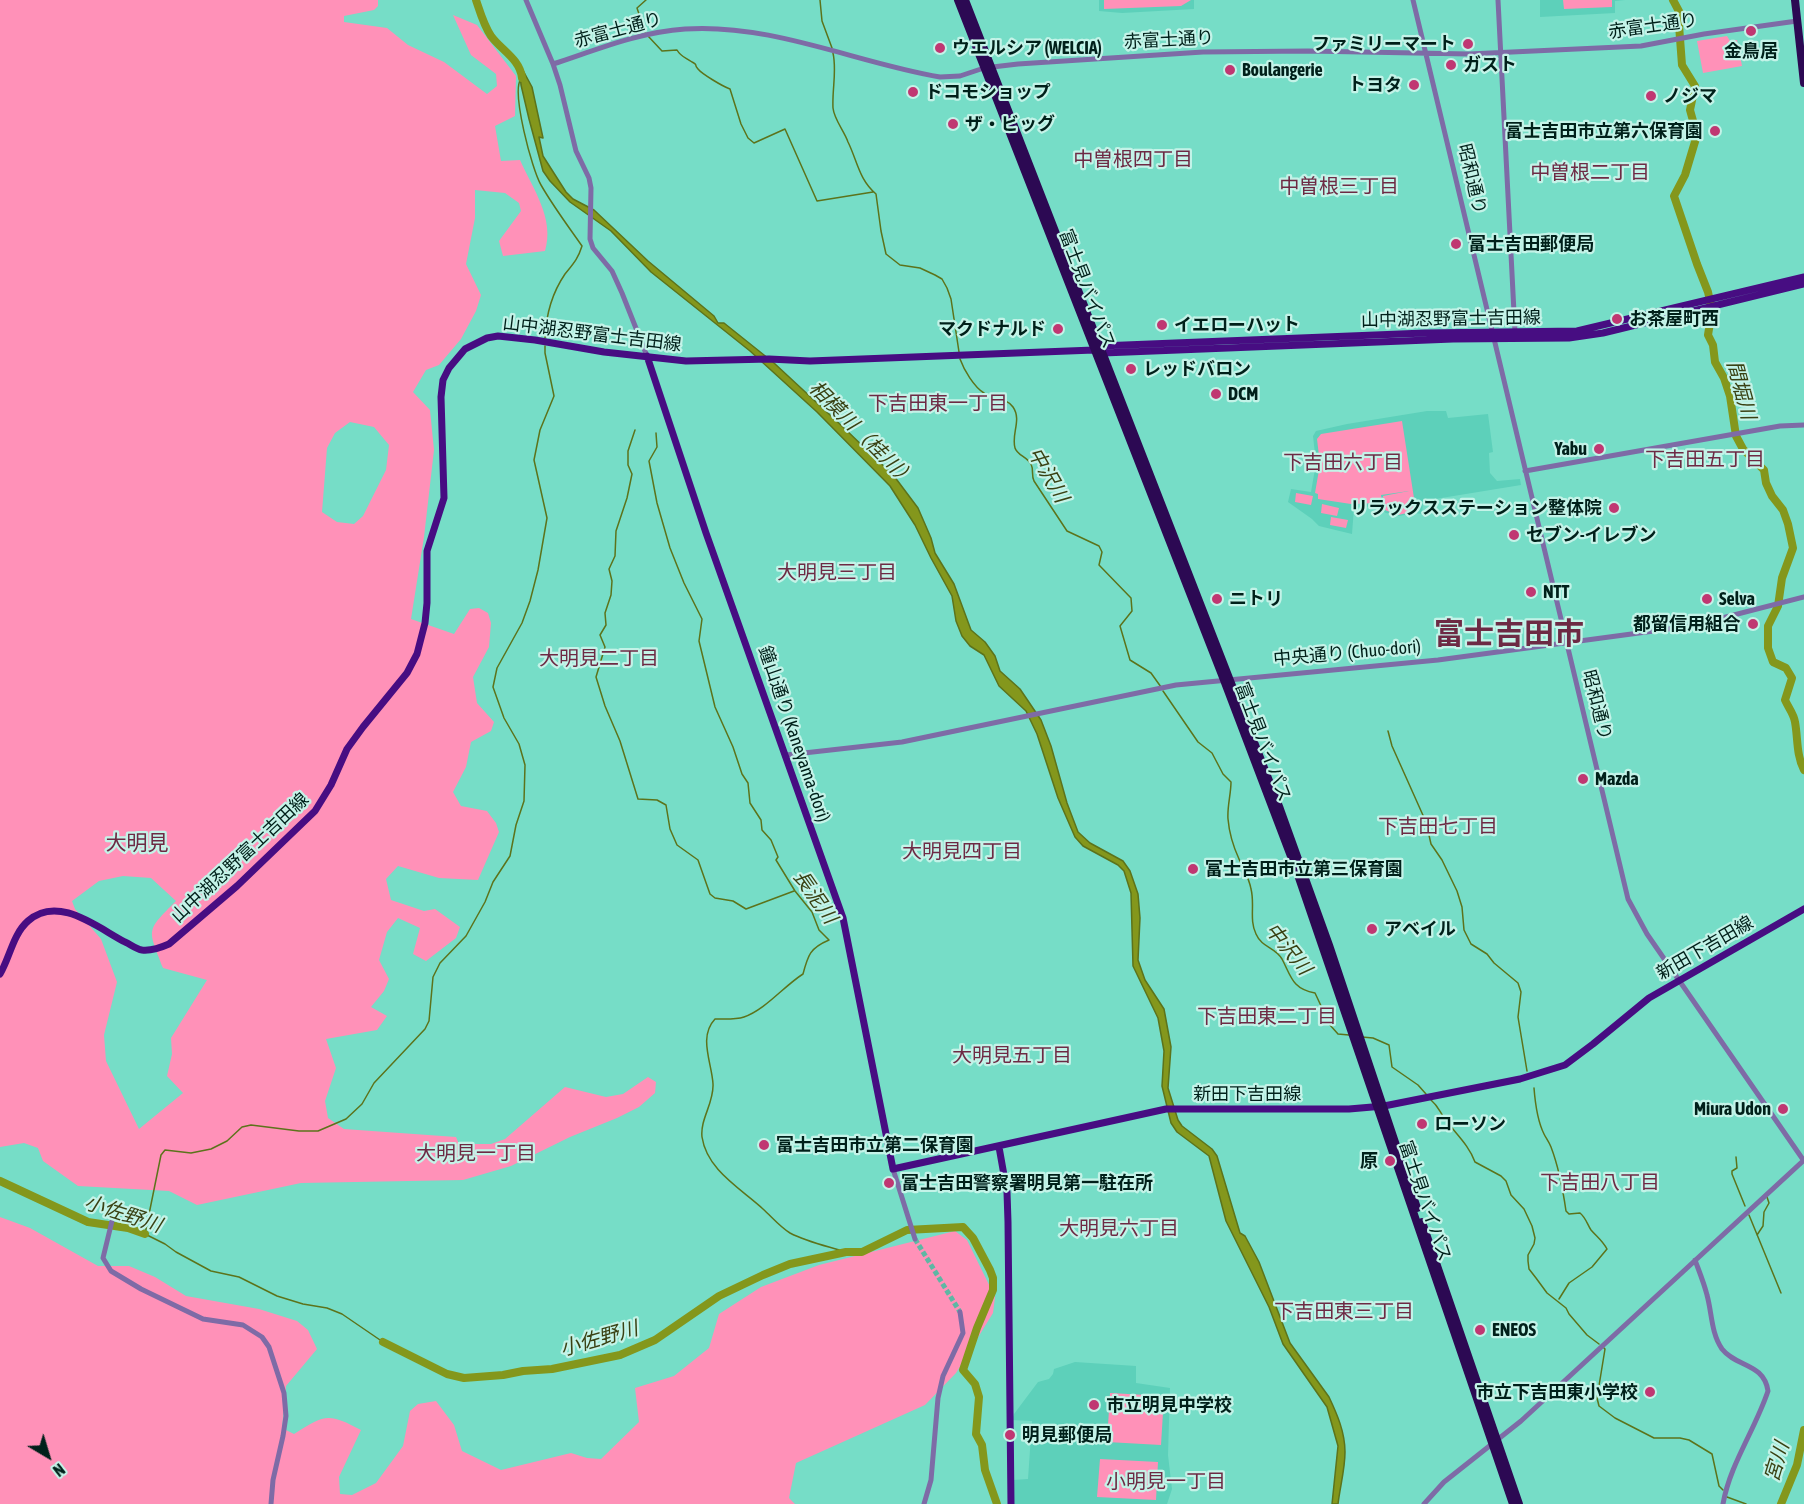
<!DOCTYPE html>
<meta charset="utf-8">
<style>
body{margin:0}
#map{position:relative;width:1804px;height:1504px;overflow:hidden;background:#76ddc7;font-family:"Asap Condensed",sans-serif}
canvas{display:block}
.north{position:absolute;left:18px;top:1426px;width:60px;height:60px;-webkit-text-stroke:4px #c4f3e8;paint-order:stroke;rotate:142deg;font-size:16px;font-weight:700;line-height:24px;text-align:center;color:#00201a}
.north::after{content:'';display:block;margin:auto;width:21px;height:27px;background:#00201a;clip-path:polygon(50% 0,100% 100%,50% 72%,0 100%)}
</style>
<div id="map">
<canvas width="1804" height="1504"></canvas>
<div class="north">N</div>
</div>
<script>
const ctx = document.querySelector('canvas').getContext('2d');
ctx.lineJoin = 'round';
function paint(path, color) {
  ctx.fillStyle = color;
  ctx.fill(path, 'evenodd');
}
function strokePath(path, color, width, dash) {
  ctx.strokeStyle = color;
  ctx.lineWidth = width;
  ctx.lineCap = dash ? 'butt' : 'round';
  ctx.setLineDash(dash || []);
  ctx.stroke(path);
}
function drawText(font, color, halo, rows, align = 'center') {
  ctx.font = font + ' "Asap Condensed","Noto Sans JP",sans-serif';
  ctx.lineWidth = 4.5;
  ctx.setLineDash([]);
  ctx.textBaseline = 'middle';
  ctx.strokeStyle = halo;
  ctx.fillStyle = color;
  for (const [text, x, y, turn = 0] of rows) {
    ctx.save();
    ctx.translate(x, y);
    ctx.rotate((+turn || 0) * Math.PI / 180);
    ctx.textAlign = isNaN(turn) ? turn : align;
    if (halo) ctx.strokeText(text, 0, 0);
    ctx.fillText(text, 0, 0);
    ctx.restore();
  }
}
paint(new Path2D(`
 M1099,0H1194V9L1122,13L1099,11Z
 M1540,0H1625L1615,1V13L1540,17Z
 M1427,411H1446L1448,418L1488,414L1493,452L1489,453L1490,473L1497,481L1520,479L1521,485L1423,501L1422,514L1415,513L1399,516L1386,513L1374,506L1354,508L1352,534L1319,526L1312,519L1288,502L1291,489L1311,492L1316,463L1313,436L1316,431L1347,424Z
 M1075,1362L1136,1366V1383L1170,1388L1168,1455L1172,1489L1167,1504H1013V1480L1028,1479L1032,1421L1012,1420L1014,1414L1038,1382L1049,1379L1053,1374L1054,1369Z`), '#5dd0ba');
paint(new Path2D(`
 M0,0H378V6L374,10L344,16V22L387,28L408,45L444,62L487,94L497,86L496,74L471,55L453,15L477,25L516,76L515,116L495,126L501,161L520,160C533,189 555,219 545,251L503,256L499,241L521,211L519,203L505,193L475,190V218L466,264L481,295L476,311L461,339L439,365L426,370L413,392L430,410L434,450L424,537L411,619L454,634L470,609L479,608L488,613L491,623L489,647L473,677L477,703L494,722L491,731L471,742L466,767L453,792L461,806L487,811L496,823L499,832L478,880L439,878L398,866L386,879L391,900L424,911L435,909L460,927L456,938L426,961L413,954L420,928L398,918L387,932L379,960L389,979L384,991L371,1007L387,1016L377,1030L326,1039L336,1068L325,1101L328,1118L344,1129L456,1137L459,1144H491L505,1139L565,1087L606,1097L623,1094L648,1077L656,1082L655,1093L639,1107L617,1118L570,1137L511,1166L463,1180L301,1183L197,1205L169,1191L78,1186L43,1161L38,1148L24,1143L0,1147ZM350,422L374,427L389,445L386,470L363,516L354,524L337,522L322,512L327,448L335,433ZM123,876L151,878L176,901C145,932 148,928 163,968L207,980L171,1038L172,1054L167,1076L183,1093L139,1129L106,1061L104,1035L117,982L101,939L75,909L72,901L99,881Z
 M1104,0H1191L1181,6L1104,9Z
 M1563,0H1612V7L1564,9Z
 M1727,36L1730,41L1737,40L1742,66L1703,73L1697,41Z
 M1402,421L1416,511L1398,515L1385,510L1383,496L1409,491L1381,495L1382,503L1351,504L1318,499V494L1315,493L1320,464L1317,439L1321,434Z
 M1296,493L1313,496L1311,505L1295,502Z
 M1322,504L1339,508L1337,516L1321,513Z
 M1331,517L1348,520L1346,528L1330,525Z
 M0,1217L30,1228L98,1266H129L155,1277L186,1296L259,1309L297,1321L308,1330L317,1349L286,1386L282,1428L294,1434C325,1415 327,1412 361,1430L339,1477L340,1494L352,1495L376,1483L403,1446L410,1411L418,1404L436,1401L454,1425L462,1451L501,1470L571,1453L587,1458L601,1459L639,1422L635,1388L674,1376L709,1348L719,1314L761,1287L819,1265L955,1231L967,1240L995,1297L993,1313L956,1373L925,1405L796,1463L789,1498L795,1504H0Z
 M1110,1393L1164,1396L1161,1445L1107,1442Z
 M1100,1459L1158,1462L1156,1500L1097,1497Z`), '#ff91b8');
const water = new Path2D(`
 M519,63L532,87L543,138L539,137L543,156L566,192L573,199L594,210L648,261L714,316L718,323H724L774,363L843,427L894,476L918,508L931,538L935,553L954,584L971,630L985,642L995,656L1000,671L1020,689L1041,720L1051,746L1067,803L1078,832L1090,843L1123,861L1130,871L1138,894L1140,918L1138,960L1145,980L1164,1009L1171,1047L1168,1088L1178,1120L1182,1126L1212,1149L1217,1156L1240,1233L1245,1236L1259,1262L1290,1343L1329,1397C1337,1414 1345,1432 1345,1452C1345,1469 1340,1487 1338,1504H1332L1338,1446L1327,1407L1283,1344L1269,1307L1226,1221L1209,1156L1177,1132L1171,1123L1162,1086L1164,1051L1158,1018L1133,966L1131,893L1124,871L1118,865L1083,846L1075,837L1058,798L1037,734L1026,711L999,686L984,655L970,646L962,636L956,621L952,596L931,558L915,525L890,486L817,412L750,351L651,272L611,231L570,202L550,181L543,171L529,119L521,85Z`);
paint(water, '#84971c');
strokePath(water, '#5c731b', 1.5);
strokePath(new Path2D(`
 M820,0L822,21L832,48
 M645,32L637,8L646,0
 M648,36L662,51L677,50C681,57 685,57 692,62C699,66 693,63 698,69C702,74 722,86 730,89L741,124L748,138L754,143L785,129L817,201L873,192
 M833,53C837,71 832,89 833,108C834,119 844,131 848,142C857,160 859,180 876,194L881,231L886,254L900,265L920,268L935,275L942,279L947,288L951,299L959,352
 M521,79C511,91 532,170 541,185C553,206 568,226 582,246C578,259 573,264 565,274C552,293 546,315 545,338
 M960,359C964,370 974,387 984,393C993,399 1007,398 1013,407C1022,420 1011,434 1015,448C1017,455 1027,457 1031,464C1034,470 1031,475 1034,481L1067,531L1099,546L1102,552L1099,565L1131,598L1132,611L1120,626L1130,660L1151,673L1161,687
 M635,430L628,451V465L632,474L627,498L616,531L615,556L609,569L612,581L611,595L605,613L606,625L600,635L605,647L596,677L605,706L620,741L638,799L657,800L666,805L670,829L677,845L698,860L710,894L715,898L733,901L746,909L794,891
 M656,433L657,447L649,461L657,503L670,548L684,583L702,619L699,641L715,707L733,747L742,774L748,783L750,803L761,820L762,830L771,840L778,857L776,860L795,891L812,912L819,930L829,940C810,948 808,955 803,974C784,986 765,1010 744,1017C735,1020 723,1019 715,1019C698,1037 712,1063 713,1084C714,1103 700,1119 702,1137C707,1170 740,1188 763,1209C772,1217 779,1226 790,1233C807,1242 827,1246 846,1252
 M1163,691L1198,742L1212,753L1223,774L1231,782C1231,794 1227,807 1228,819C1229,831 1234,848 1239,859C1243,869 1249,877 1251,889C1255,904 1249,920 1256,934C1262,948 1275,947 1282,959C1291,976 1292,989 1315,993L1330,1025L1338,1034L1349,1035
 M1388,731L1392,746L1426,822L1431,844L1442,860L1457,891L1462,907L1464,930L1471,944L1487,954L1494,963L1518,983L1521,992L1518,1017L1527,1071
 M1362,1037L1373,1038L1389,1045L1392,1067L1418,1085L1426,1094
 M1534,1088C1535,1101 1538,1122 1544,1134C1546,1138 1549,1142 1551,1147C1559,1168 1563,1190 1566,1211L1569,1214L1580,1213C1586,1218 1587,1224 1591,1230C1597,1237 1602,1240 1607,1249L1592,1267L1569,1283L1559,1299
 M1431,1100C1439,1107 1439,1111 1445,1119C1455,1133 1469,1145 1475,1162L1501,1176L1506,1181L1511,1195L1524,1209L1532,1226L1535,1238L1534,1244L1528,1255V1261L1529,1269L1536,1278L1547,1293L1566,1308L1569,1314L1587,1335L1599,1344
 M1736,1157L1737,1168L1732,1171V1174L1745,1206
 M1749,1215L1781,1293
 M1757,1235L1763,1226L1764,1212L1769,1203L1767,1197
 M383,1342L342,1314L327,1308L303,1304L277,1296L239,1277L211,1271L176,1252L165,1244L145,1234L161,1155L165,1150L191,1153L211,1149L227,1141L242,1127L251,1125L299,1131H318L346,1119L362,1104L374,1083L425,1029L429,1021L433,977L440,963L466,936L485,902L493,882L510,856L516,825L524,801L525,765L519,744L504,718L493,687L497,668L522,623L530,601L538,570L547,518L534,460L540,430L554,396L545,353V346
 M1603,1347L1605,1349L1597,1398L1599,1406L1615,1418L1654,1438H1680L1689,1440L1712,1454L1719,1486L1723,1490
 M1727,1497L1746,1504`), '#5c731b', 1.5);
strokePath(new Path2D(`
 M476,0C480,12 484,26 491,36C501,50 520,59 522,78
 M1673,0L1681,15L1679,25L1682,65L1695,86L1690,110L1697,135L1685,175L1674,196L1697,264L1708,292L1712,310L1708,335L1713,345L1715,362L1724,378L1730,396L1736,436L1743,449L1764,470L1766,483L1772,496L1783,510L1788,524L1793,548L1782,578L1778,606L1768,626V648L1773,662L1786,668L1792,678L1785,700C1788,707 1794,714 1795,722C1798,738 1796,754 1804,770
 M0,1181L88,1222L128,1228L145,1234
 M383,1342L447,1374L464,1378L503,1375L523,1371L552,1369L620,1355L655,1340L719,1296L763,1275L790,1264L846,1252H862L907,1230L963,1227L973,1238L990,1270L993,1278V1290L977,1328L963,1370L975,1384L979,1397L976,1434L982,1445L985,1470L997,1504
 M1781,1504L1797,1465L1804,1430`), '#84971c', 8);
strokePath(new Path2D(`
 M915,1239L960,1312`), '#5eb7a4', 5, [5, 2.5]);
strokePath(new Path2D(`
 M526,0L553,64L560,85L576,151L589,178L591,188L590,239L593,248L612,271L622,293L647,356
 M1413,0L1628,899L1647,934L1804,1161
 M1498,0L1515,332
 M553,64C596,50 639,32 685,29C771,23 857,63 940,77L960,76L984,68L1018,64L1203,52L1308,51L1469,54L1641,46L1704,34L1797,21
 M1525,471L1780,426L1804,425
 M786,755L902,742L1176,685L1438,660L1691,626L1804,597
 M893,1169L915,1239
 M112,1221L103,1258L111,1271L141,1289L203,1319L243,1325L262,1337L269,1347L284,1393L286,1416L283,1436L273,1480L271,1504
 M1695,1260C1699,1271 1704,1283 1707,1295C1712,1313 1711,1333 1722,1349C1736,1367 1764,1363 1768,1391C1755,1430 1730,1464 1723,1504
 M924,1504L931,1480L938,1398L943,1376L963,1333L960,1312
 M1424,1504L1444,1482L1521,1421L1804,1160`), '#7e6ba6', 5);
strokePath(new Path2D(`
 M1097,348L1100,346L1425,333L1577,331L1804,277
 M647,356L706,533L843,918L893,1169L1166,1109H1349L1384,1106L1520,1079L1565,1065L1593,1044L1649,998L1804,909
 M0,974C10,957 13,934 28,921C58,894 98,928 125,942C130,944 136,949 142,950C151,951 160,948 169,944L237,886L315,811L331,785L347,749L363,727L407,673L417,654L425,623L427,603V551L444,498L441,397L443,380L449,368L465,349L487,338L498,336L535,340L604,352L686,361L769,359L810,361L1094,350L1103,353L1453,339L1569,338L1603,333L1804,284
 M999,1147L1007,1192L1008,1222L1011,1504`), '#470d82', 7);
strokePath(new Path2D(`
 M958,0L1224,680L1297,872L1513,1504
 M965,0L1280,809L1329,945L1417,1208
 M1795,0L1804,83
 M1422,1222L1519,1504`), '#2c0953', 8);
for (const [x, y, r, color] of [
 [1751,31,6,"#c03772"],
 [1468,44,6,"#c03772"],
 [940,48,6,"#c03772"],
 [1451,65,6,"#c03772"],
 [1230,70,6,"#c03772"],
 [1414,85,6,"#c03772"],
 [913,92,6,"#c03772"],
 [1651,96,6,"#c03772"],
 [953,124,6,"#c03772"],
 [1715,131,6,"#c03772"],
 [1456,244,6,"#c03772"],
 [1617,319,6,"#c03772"],
 [1162,325,6,"#c03772"],
 [1058,329,6,"#c03772"],
 [1131,369,6,"#c03772"],
 [1216,394,6,"#c03772"],
 [1599,449,6,"#c03772"],
 [1614,508,6,"#c03772"],
 [1514,535,6,"#c03772"],
 [1531,592,6,"#c03772"],
 [1217,599,6,"#c03772"],
 [1707,599,6,"#c03772"],
 [1753,624,6,"#c03772"],
 [1583,779,6,"#c03772"],
 [1193,869,6,"#c03772"],
 [1372,929,6,"#c03772"],
 [1783,1109,6,"#c03772"],
 [1422,1124,6,"#c03772"],
 [764,1145,6,"#c03772"],
 [1390,1161,6,"#c03772"],
 [889,1183,6,"#c03772"],
 [1480,1330,6,"#c03772"],
 [1650,1392,6,"#c03772"],
 [1094,1405,6,"#c03772"],
 [1010,1435,6,"#c03772"]
]) {
  const dot = new Path2D();
  dot.arc(x, y, r, 0, 2 * Math.PI);
  ctx.fillStyle = color;
  ctx.fill(dot);
  strokePath(dot, '#c4f3e8', 2);
}
drawText('18px', '#00201a', '#c4f3e8', [
 ["赤富士通り",1653,26,-8],
 ["赤富士通り",618,30,-15],
 ["赤富士通り",1169,40,-3],
 ["昭和通り",1472,179,77],
 ["富士見バイパス",1087,289,69],
 ["山中湖忍野富士吉田線",1451,319,-1],
 ["山中湖忍野富士吉田線",592,334,7],
 ["中央通り (Chuo-dori)",1347,653,-5],
 ["昭和通り",1597,705,76],
 ["鐘山通り (Kaneyama-dori)",794,734,71],
 ["富士見バイパス",1263,742,69],
 ["山中湖忍野富士吉田線",240,858,-43],
 ["新田下吉田線",1705,948,-30],
 ["新田下吉田線",1247,1094],
 ["富士見バイパス",1425,1201,71]
]);
drawText('bold 18px', '#00201a', '#c4f3e8', [
 ["ファミリーマート",1456,44,"right"],
 ["ウエルシア (WELCIA)",952,48],
 ["金鳥居",1751,51,"center"],
 ["ガスト",1463,65],
 ["Boulangerie",1242,70],
 ["トヨタ",1402,85,"right"],
 ["ドコモショップ",925,92],
 ["ノジマ",1663,96],
 ["ザ・ビッグ",965,124],
 ["富士吉田市立第六保育園",1703,131,"right"],
 ["富士吉田郵便局",1468,244],
 ["お茶屋町西",1629,319],
 ["イエローハット",1174,325],
 ["マクドナルド",1046,329,"right"],
 ["レッドバロン",1143,369],
 ["DCM",1228,394],
 ["Yabu",1587,449,"right"],
 ["リラックスステーション整体院",1602,508,"right"],
 ["セブン-イレブン",1526,535],
 ["NTT",1543,592],
 ["ニトリ",1229,599],
 ["Selva",1719,599],
 ["都留信用組合",1741,624,"right"],
 ["Mazda",1595,779],
 ["富士吉田市立第三保育園",1205,869],
 ["アベイル",1384,929],
 ["Miura Udon",1771,1109,"right"],
 ["ローソン",1434,1124],
 ["富士吉田市立第二保育園",776,1145],
 ["原",1378,1161,"right"],
 ["富士吉田警察署明見第一駐在所",901,1183],
 ["ENEOS",1492,1330],
 ["市立下吉田東小学校",1638,1392,"right"],
 ["市立明見中学校",1106,1405],
 ["明見郵便局",1022,1435]
], 'left');
drawText('20px', '#6d2a44', '#c4f3e8', [
 ["中曽根四丁目",1133,160],
 ["中曽根二丁目",1590,173],
 ["中曽根三丁目",1339,187],
 ["下吉田東一丁目",938,404],
 ["下吉田五丁目",1705,460],
 ["下吉田六丁目",1343,463],
 ["大明見三丁目",837,573],
 ["大明見二丁目",599,659],
 ["下吉田七丁目",1438,827],
 ["大明見四丁目",962,852],
 ["下吉田東二丁目",1267,1017],
 ["大明見五丁目",1012,1056],
 ["大明見一丁目",476,1154],
 ["下吉田八丁目",1600,1183],
 ["大明見六丁目",1119,1229],
 ["下吉田東三丁目",1344,1312],
 ["小明見一丁目",1166,1482]
]);
drawText('italic 20px', '#394113', '#c4f3e8', [
 ["間堀川",1741,390,75],
 ["相模川（桂川）",862,434,45],
 ["中沢川",1048,475,60],
 ["長泥川",815,897,55],
 ["中沢川",1288,949,51],
 ["小佐野川",123,1214,18],
 ["小佐野川",599,1339,-16],
 ["宮川",1777,1462,-73]
]);
drawText('21px', '#6d2a44', '#c4f3e8', [
 ["大明見",137,843]
]);
drawText('bold 30px', '#6d2a44', '#c4f3e8', [
 ["富士吉田市",1509,635]
]);
</script>
